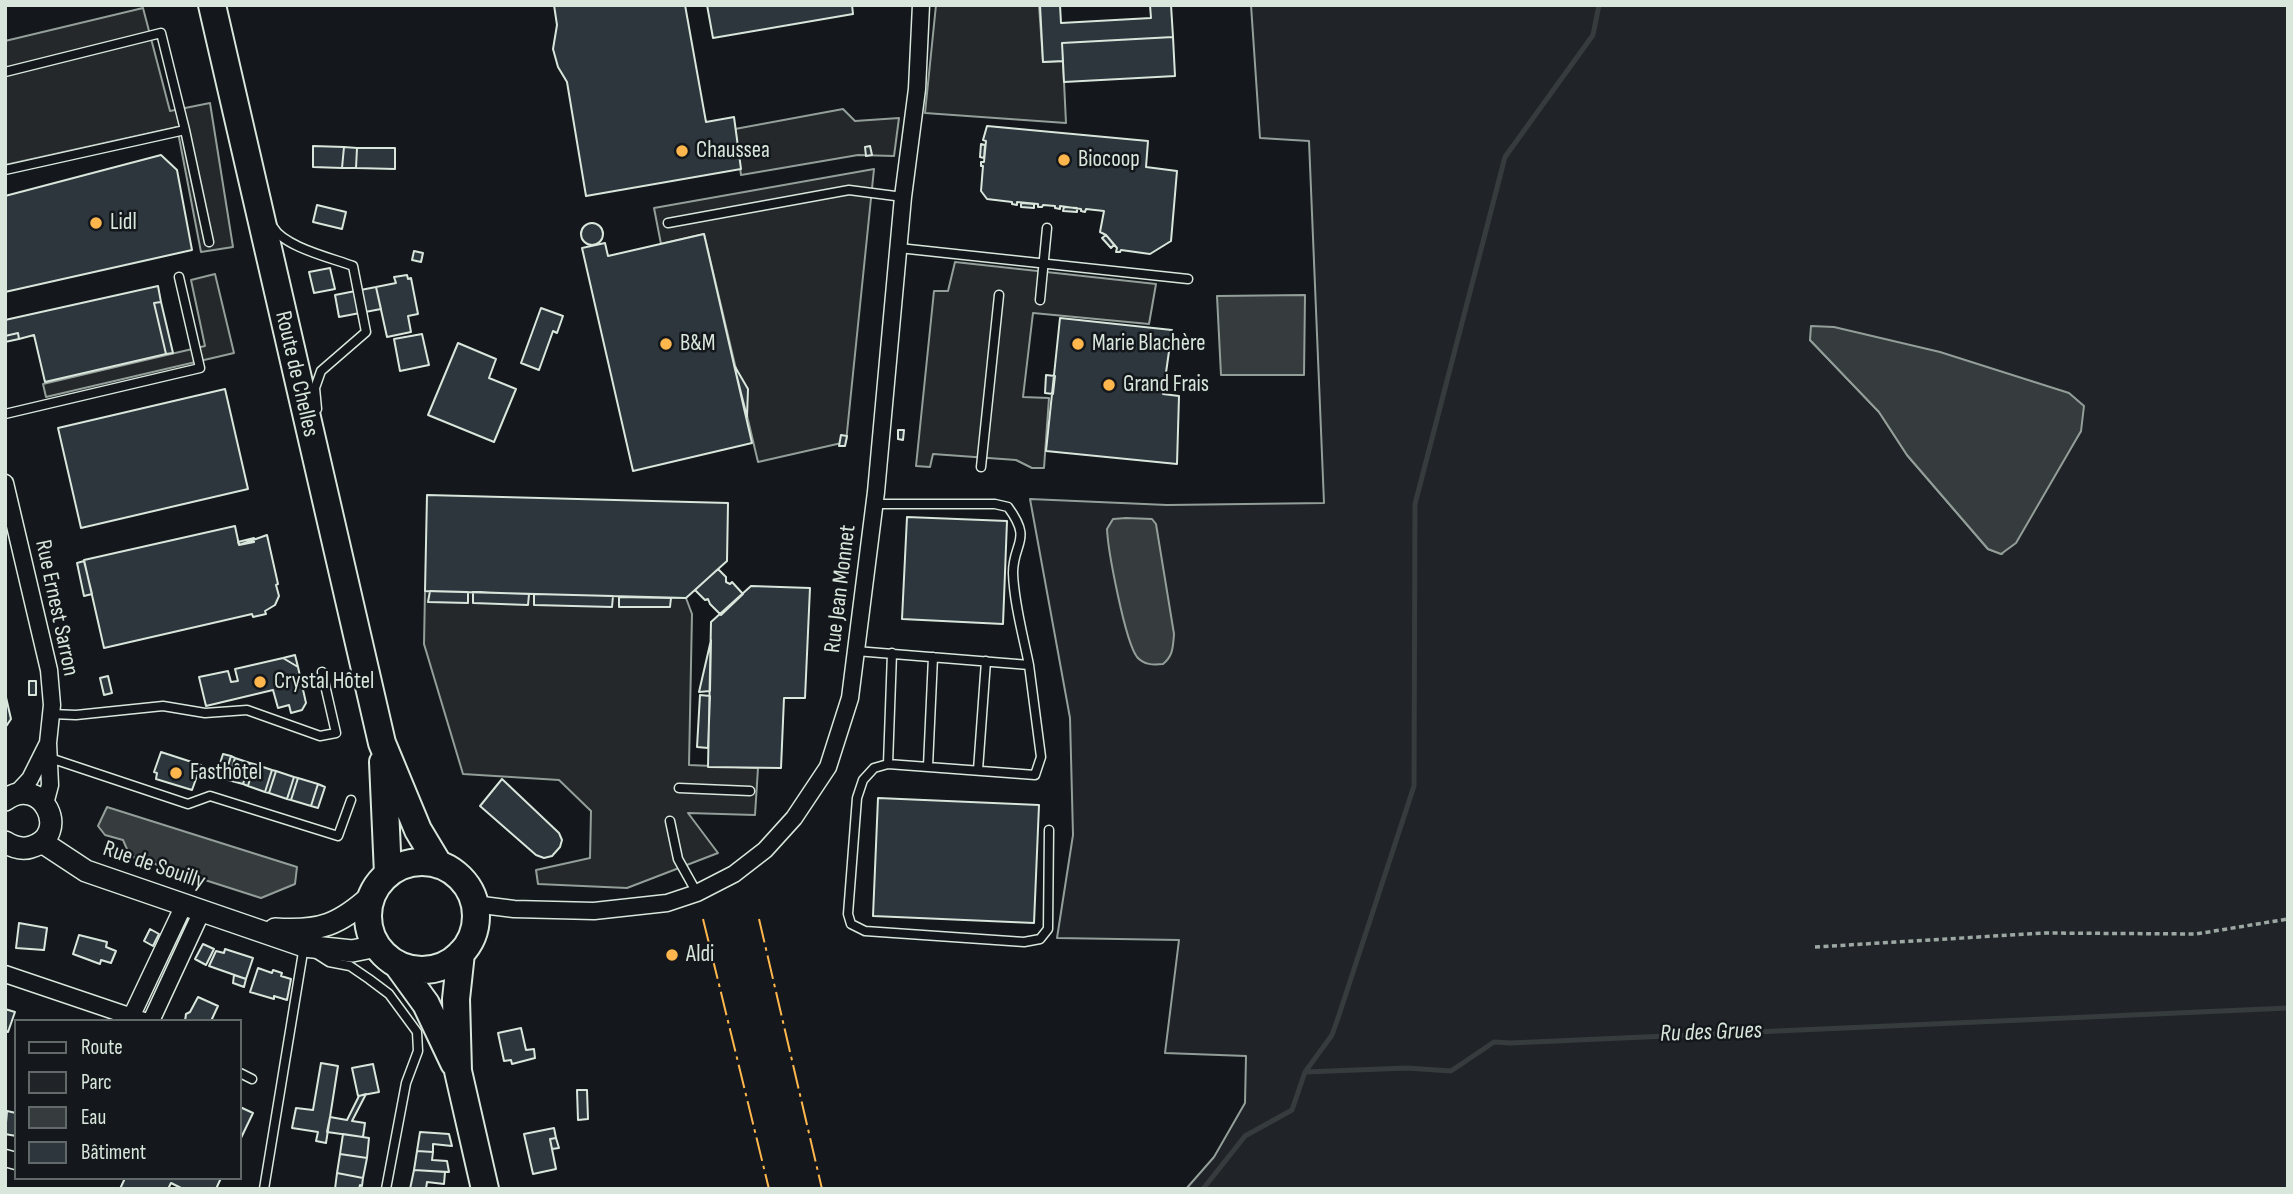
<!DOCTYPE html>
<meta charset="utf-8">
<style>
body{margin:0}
#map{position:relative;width:2293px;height:1194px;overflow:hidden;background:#14181c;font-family:"Sofia Sans Condensed",sans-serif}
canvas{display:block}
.frame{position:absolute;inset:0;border:7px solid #d8e6dc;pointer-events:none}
.legend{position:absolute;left:14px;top:1019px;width:228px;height:161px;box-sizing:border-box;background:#14181c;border:2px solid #626a69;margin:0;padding:9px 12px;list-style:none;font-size:21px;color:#d8e6dc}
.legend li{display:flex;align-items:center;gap:14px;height:35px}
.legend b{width:35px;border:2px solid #626a69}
</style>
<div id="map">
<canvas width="2293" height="1194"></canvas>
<div class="frame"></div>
<ul class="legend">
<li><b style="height:9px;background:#14181c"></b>Route</li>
<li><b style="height:19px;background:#202428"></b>Parc</li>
<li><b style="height:19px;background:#363b3e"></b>Eau</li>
<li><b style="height:19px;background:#2c363c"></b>Bâtiment</li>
</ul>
</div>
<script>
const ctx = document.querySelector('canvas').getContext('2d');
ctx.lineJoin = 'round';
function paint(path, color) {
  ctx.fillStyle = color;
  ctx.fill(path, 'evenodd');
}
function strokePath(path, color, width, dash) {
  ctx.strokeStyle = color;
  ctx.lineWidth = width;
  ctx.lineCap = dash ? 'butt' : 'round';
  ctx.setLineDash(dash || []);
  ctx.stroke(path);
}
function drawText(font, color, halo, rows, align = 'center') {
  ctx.font = font + ' "Sofia Sans Condensed",sans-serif';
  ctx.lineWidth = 5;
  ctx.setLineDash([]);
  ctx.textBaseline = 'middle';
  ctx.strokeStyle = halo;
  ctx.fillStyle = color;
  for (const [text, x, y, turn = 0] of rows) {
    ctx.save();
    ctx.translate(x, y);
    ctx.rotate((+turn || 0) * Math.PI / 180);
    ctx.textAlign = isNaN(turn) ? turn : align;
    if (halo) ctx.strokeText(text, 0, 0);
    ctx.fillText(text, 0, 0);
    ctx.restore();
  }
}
const green = new Path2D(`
 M1251,5H2288V1189H1186L1214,1157L1245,1103L1246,1056L1165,1053L1179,940L1057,938L1073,835L1070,718L1030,499L1167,505L1324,503L1309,141L1260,138ZM1810,340L2081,431L2002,554L1988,549L1907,455L1879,412Z`);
paint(green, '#202428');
strokePath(green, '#939e99', 2);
const parking = new Path2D(`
 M936,5H1039L1043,62L1063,61L1066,123L925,113Z
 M143,8L170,111L210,103L233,247L201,252L177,127L5,165V41Z
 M843,109L855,121L899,118L894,156L858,155L741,175L735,129Z
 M874,169L846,442L758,462L704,234L661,244L654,208Z
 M955,262L1156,284L1149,324L1033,313L1023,397L1049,398L1044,468H1032L1016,460L933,454L930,467L916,466L934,291H948Z
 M215,274L234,353L46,397L43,384L205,346L191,280Z
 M425,591L686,598L692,614L689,765L758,768L755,815L688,813L718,853L627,888L538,884L536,870L590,858L591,811L559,780L463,774L424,644Z`);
paint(parking, '#24282b');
strokePath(parking, '#939e99', 2);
const water = new Path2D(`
 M1305,295L1304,375H1221L1217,296Z
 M1811,326L1834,327L1940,352L2069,393L2084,406L2081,431L2016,543L2001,554L1988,549L1907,455L1879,412L1810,340Z
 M1126,518L1152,519L1156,524L1174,634C1173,647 1173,656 1163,664C1153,665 1144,665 1137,657C1125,641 1108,551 1107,529L1113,519Z
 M107,807L297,867L295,884L261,898L130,856L123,840L105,835L98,826Z`);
paint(water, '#363b3e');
strokePath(water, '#939e99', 2);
strokePath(new Path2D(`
 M1305,1072L1407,1068L1451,1071L1494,1042L1511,1043L2288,1008
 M1203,1189L1245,1136L1292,1110L1305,1072L1332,1035L1339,1015L1414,786L1415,504L1505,157L1593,35L1599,5`), '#363b3e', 5);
const building = new Path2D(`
 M554,5H685L706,122L734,117L741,169L586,196L567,82L558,67L553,49L557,25Z
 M707,5H852L853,14L713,38Z
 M1040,5H1060L1061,23L1151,18L1150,5H1171L1173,37L1062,43L1063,61L1043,62Z
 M1173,37L1175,76L1064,82L1062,43Z
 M987,126L1148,141L1146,167L1177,171L1171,241L1150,254L1121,250L1120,252H1116L1117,248L1106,235L1100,232L1104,211L1086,209L1085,212L1081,211V209L1060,206V209L1055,208V206L1043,205L1042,207H1038V204L1017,202V205L1012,204V202L987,199L981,191L983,166H981V162H984L986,141L983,140Z
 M981,144L985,145L984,158L980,157Z
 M313,146L344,147L342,168L313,167Z
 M870,146L872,155L866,156L865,147Z
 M344,147L357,148L356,168H342Z
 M357,148H395V169L356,168Z
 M161,155L177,170L192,250L5,292V196Z
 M1021,203L1034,204V208L1021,207Z
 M317,205L346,212L342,229L313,222Z
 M1064,207L1077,208V212L1063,211Z
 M581 234a11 11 0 1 1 22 0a11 11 0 1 1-22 0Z
 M704,234L752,443L633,471L582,248L605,243L608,256Z
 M1106,235L1114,245L1111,248L1102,238Z
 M414,251L423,253L421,262L412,260Z
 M330,268L335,289L314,293L309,272Z
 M407,275L408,279L411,278L418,314L408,316L411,332L387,337L376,287L396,283L394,277Z
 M158,286L161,302L154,303L166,354L45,382L34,335L19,339L18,333L5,336V320Z
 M376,287L381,309L339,317L335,295Z
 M161,302L173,353L166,354L154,303Z
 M541,308L563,316L557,333L553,331L539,370L521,363Z
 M1060,318L1172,330L1163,394L1179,396L1177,464L1046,451Z
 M18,333L19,339L5,342V336Z
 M422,334L429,365L400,371L394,339Z
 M458,343L496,359L489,378L516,389L494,442L428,415Z
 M734,365L748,389L747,417Z
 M1046,375L1055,376L1053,394L1045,393Z
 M225,389L248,489L81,528L58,428Z
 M898,430H904L903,440L898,439Z
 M841,435L847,436L845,446H839Z
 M427,495L728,503L727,561L686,598L425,591Z
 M907,517L1007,521L1003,624L902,619Z
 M235,526L239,545L267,535L278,584L276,585L279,596L275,605L265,611L266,614L253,617L252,614L104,648L84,560Z
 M254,538V542L239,545L238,542Z
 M84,561L92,594L84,596L77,563Z
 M718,569L726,577V582L730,584L732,582L743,594L721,615L710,604L708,599L705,600L695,590Z
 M751,586L810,588L805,698H784L781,768L708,767L711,622Z
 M430,591L468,592V603L428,602Z
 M473,592L529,594L528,605L473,603Z
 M534,594L613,596L612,607L534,605Z
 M619,597L671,598L670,607H619Z
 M711,640L710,691L699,692Z
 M295,655L298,667L283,658Z
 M283,658L298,667L306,703L302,710L291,713L289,705L278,708L273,690L206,706L199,677L228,671L231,682L238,681L235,669Z
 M108,676L112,693L104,695L100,678Z
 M29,681H36V695H29Z
 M5,693L11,719L5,728Z
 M700,695L710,696L708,748L697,747Z
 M161,752L201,765L192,790L156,779L157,773L154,772Z
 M223,754L231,756L224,778L216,776Z
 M231,756L235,758L228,780L224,778Z
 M235,758L250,763L243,784L228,780Z
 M250,763L254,764L248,786L243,784Z
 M254,764L272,770L265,792L248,786Z
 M272,770L276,771L269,793L265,792Z
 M276,771L294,777L287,799L269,793Z
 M294,777L298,778L291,800L287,799Z
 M298,778L318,784L311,806L291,800Z
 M502,779L559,833L562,840L560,847L552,856L544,858L536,855L480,806Z
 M318,784L325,787L318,808L311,806Z
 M878,798L1039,805L1034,923L873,916Z
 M19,923L47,928L44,950L16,948Z
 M150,929L159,934L153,946L144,941Z
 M79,935L107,942L106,947L116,951L111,963L101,960L100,964L73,954Z
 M203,944L214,949L206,965L195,959Z
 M225,949L253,958L246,979L209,966L216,951L224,953Z
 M258,968L272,973L273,970L282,973L281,976L291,979L287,1000L274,996V999L250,992Z
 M234,975L246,979L244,987L233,983Z
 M198,997L218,1006L211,1021H185L186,1014L190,1012Z
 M5,1009L15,1012L8,1032L5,1031Z
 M521,1028L526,1050L534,1049L535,1058L512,1064L511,1060L504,1061L498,1033Z
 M321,1063L338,1066L326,1143L316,1141L318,1132L292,1128L296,1108L313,1110Z
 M373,1064L379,1092L358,1096L352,1068Z
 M577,1090H587L588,1119L578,1120Z
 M366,1094L352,1121L365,1123L363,1137L327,1132L330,1117L347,1120L359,1096Z
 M240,1107L253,1113L240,1140Z
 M7,1111L16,1113V1136L5,1134Z
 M554,1128L556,1138L550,1139L556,1169L533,1174L524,1134Z
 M420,1132L449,1134L452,1146L433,1144V1152L417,1151Z
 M343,1134L369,1138L367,1158L340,1154Z
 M556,1138L559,1148L552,1149L550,1139Z
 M417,1151L433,1152L432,1160L447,1161L449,1172L414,1170Z
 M340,1154L367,1158L363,1178L337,1173Z
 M414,1170L445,1172L444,1184L427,1182L426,1189H410Z
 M337,1173L363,1178L362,1186L360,1185L359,1189H335Z
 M125,1178H221L216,1189H183L171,1183L168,1189H120Z`);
paint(building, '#2c363c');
strokePath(building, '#d8e6dc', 2);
const service = new Path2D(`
 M5,72L161,33L185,130
 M5,170L185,130L209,242
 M668,223L849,190L903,197
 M273,227C284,247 332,258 353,266L366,332L321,371L315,388L317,409
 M899,248L1188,279
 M1040,300L1047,228
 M5,414L200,368L179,277
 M981,467L999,295
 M856,651L1029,665C1023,635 1014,603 1013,573C1013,542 1033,541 1008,507L995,504H874
 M892,653L888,764L874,768L863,780L857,798L848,914L851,924L865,931L1024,942L1040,939L1048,929L1049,830
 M51,714L76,715L163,706L205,713L247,710L320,736L336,733L322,672
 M50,758L188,804L210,796L338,836L351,800
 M888,764L1035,775L1041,757L1029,665
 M928,766L933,657
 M978,770L986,661
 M679,788L750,791
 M670,821L678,859L697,893
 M315,953L329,962L350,966L369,979L389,994L417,1032L418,1051L406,1083L386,1189
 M240,1073L252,1079
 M264,1189L304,946`);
const minor = new Path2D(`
 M5,483L49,670L52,705L48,743L50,785L45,804
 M16,794L30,779L47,745
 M474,904L514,909L594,911L667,903L697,893L734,874L765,850L794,818L828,767L850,698L876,492L903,197L917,89L921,5
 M5,974L144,1021
 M132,1015L184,905
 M151,1021L202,911
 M5,1158L16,1161`);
const tertiary = new Path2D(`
 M5,800C42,773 72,835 31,847C22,850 13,847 5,842
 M42,842L86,871L304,946L352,951L377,946
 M275,929C320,932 339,925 372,895`);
const primary = new Path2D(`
 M212,5L382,743L418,830L439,865
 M383,762L388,874
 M368 916a54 54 0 1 1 108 0a54 54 0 1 1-108 0Z
 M461,953L456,999L458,1071L485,1189
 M397,964L426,1004L454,1063`);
strokePath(service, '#d8e6dc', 11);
strokePath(minor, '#d8e6dc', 19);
strokePath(tertiary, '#d8e6dc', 24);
strokePath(primary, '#d8e6dc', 30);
strokePath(new Path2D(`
 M1815,947L2044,933L2196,934L2288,919`), '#9da8a2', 3.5, [5, 3.5]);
strokePath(service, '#14181c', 8);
strokePath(minor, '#14181c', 16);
strokePath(tertiary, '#14181c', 21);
strokePath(primary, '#14181c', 26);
strokePath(new Path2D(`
 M703,919L769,1189
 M759,919L822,1189`), '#ffb74d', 2, [24, 5, 3.5, 5]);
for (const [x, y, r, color] of [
 [682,151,7,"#ffb74d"],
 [1064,160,7,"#ffb74d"],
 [96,223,7,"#ffb74d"],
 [666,344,7,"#ffb74d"],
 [1078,344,7,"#ffb74d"],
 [1109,385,7,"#ffb74d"],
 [260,682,7,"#ffb74d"],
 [176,773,7,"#ffb74d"],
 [672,955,7,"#ffb74d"]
]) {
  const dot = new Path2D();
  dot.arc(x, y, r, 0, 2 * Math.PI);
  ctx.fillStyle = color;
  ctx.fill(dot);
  strokePath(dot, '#14181c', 2.5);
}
drawText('23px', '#d8e6dc', '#14181c', [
 ["Chaussea",696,151],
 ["Biocoop",1078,160],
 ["Lidl",110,223],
 ["B&M",680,344],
 ["Marie Blachère",1092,344],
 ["Grand Frais",1123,385],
 ["Crystal Hôtel",274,682],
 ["Fasthôtel",190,773],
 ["Aldi",686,955]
], 'left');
drawText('23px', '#d8e6dc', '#14181c', [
 ["Route de Chelles",296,374,77],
 ["Rue Jean Monnet",841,589,-83],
 ["Rue Ernest Sarron",56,608,78],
 ["Rue de Souilly",154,866,19]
]);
drawText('italic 24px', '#d8e6dc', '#14181c', [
 ["Ru des Grues",1711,1033,-2]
]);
</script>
